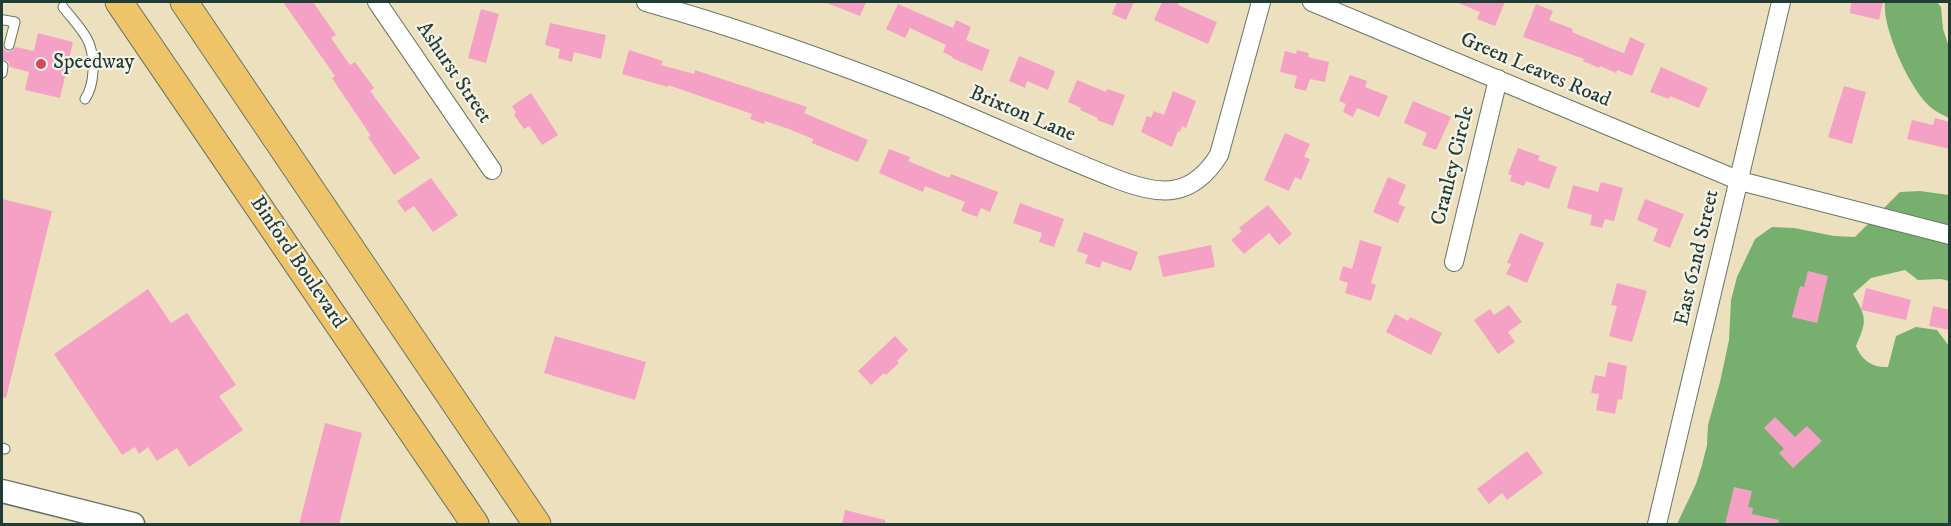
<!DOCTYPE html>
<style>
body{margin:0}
#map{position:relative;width:1951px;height:526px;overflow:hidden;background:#ede0be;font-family:"IM FELL DW Pica",serif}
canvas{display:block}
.frame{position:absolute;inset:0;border:3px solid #1f3d34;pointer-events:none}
</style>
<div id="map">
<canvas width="1951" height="526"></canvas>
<div class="frame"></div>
</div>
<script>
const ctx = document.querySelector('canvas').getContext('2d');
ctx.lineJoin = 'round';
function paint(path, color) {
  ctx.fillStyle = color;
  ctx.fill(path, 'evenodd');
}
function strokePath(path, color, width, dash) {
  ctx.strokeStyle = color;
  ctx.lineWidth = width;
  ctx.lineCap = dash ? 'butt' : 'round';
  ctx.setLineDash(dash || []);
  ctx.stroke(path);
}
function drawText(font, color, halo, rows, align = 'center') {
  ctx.font = font + ' "IM FELL DW Pica",serif';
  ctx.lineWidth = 4.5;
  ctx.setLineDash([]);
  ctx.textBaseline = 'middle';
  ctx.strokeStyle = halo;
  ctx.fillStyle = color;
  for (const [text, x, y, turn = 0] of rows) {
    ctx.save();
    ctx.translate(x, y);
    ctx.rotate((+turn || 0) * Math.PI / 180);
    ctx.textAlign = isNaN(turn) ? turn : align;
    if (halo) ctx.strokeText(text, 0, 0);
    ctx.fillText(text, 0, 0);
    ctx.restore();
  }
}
paint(new Path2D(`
 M1885,2H1937L1941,7L1943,29L1949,47V118C1944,115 1938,113 1933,109C1911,93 1882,28 1885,2Z
 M1920,191L1949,195V281L1941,279L1918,280L1905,270L1871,278L1853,294C1867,318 1867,321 1856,346C1861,360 1873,368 1888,367L1896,336L1916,327L1937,330L1949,346V524H1677L1696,484L1702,465L1707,445L1708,425L1720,382L1729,340L1731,300L1737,277L1755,239L1772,227L1794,228L1834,236L1855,237L1900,192Z`), '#77b06e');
paint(new Path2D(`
 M283,2H313L336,35L331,38L350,65L355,62L374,88L370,91L420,158L394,175L368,137L371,136L332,78L335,76Z
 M824,2H866L860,16Z
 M1117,2H1134L1126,20L1112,14Z
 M1162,2H1179L1178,5L1217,22L1208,44L1154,20Z
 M1456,2H1505L1495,26L1477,19L1480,12Z
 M1851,2H1883L1879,20L1850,13Z
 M898,4L953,28L956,20L971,27L966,40L990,50L982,71L952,58L953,57L943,52L946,45L910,28L905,38L886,29Z
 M1536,4L1553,11L1549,20L1573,29L1572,32L1615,50L1624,53L1630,37L1645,44L1632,76L1617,70L1616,73L1600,66L1599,68L1583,61L1584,59L1523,37Z
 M481,9L499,14L486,63L468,58Z
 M550,23L606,35L601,59L574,52L572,62L558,58L560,49L545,45Z
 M38,33L73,42L60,98L25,90L29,72L10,67L8,61L2,60V44L4,49L8,52L13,50L15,47L34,51Z
 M629,50L663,61L661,65L694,74L695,70L807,107L804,113L868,140L858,162L812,143L813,139L789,129L765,121L764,124L750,119L752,114L668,85V87L622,74Z
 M1297,50L1309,53L1308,57L1329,62L1325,82L1310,79L1306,91L1294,88L1297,76L1280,72L1285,51L1296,54Z
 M1019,56L1055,71L1048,90L1027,81L1025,88L1009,81Z
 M1661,67L1708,88L1699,108L1670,96L1669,99L1650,92Z
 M1350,75L1367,81L1365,87L1388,96L1379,117L1357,108L1353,117L1343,112L1346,104L1339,101Z
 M1077,80L1106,92L1107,89L1125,95L1113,126L1097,120L1098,118L1080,110L1081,108L1068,102Z
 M1844,86L1866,92L1852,144L1828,137Z
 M1173,91L1196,101L1186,128L1182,126L1180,132L1178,131L1172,147L1141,132L1147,116L1151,118L1154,111L1164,115Z
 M531,93L558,135L542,145L529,126L524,129L514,115L516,113L512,106Z
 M1413,101L1451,117L1436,150L1422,145L1427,133L1404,123Z
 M1935,118L1950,122V149L1907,139L1912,120L1933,125Z
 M1285,133L1310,144L1304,157L1310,159L1301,180L1295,177L1289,191L1264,180Z
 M1518,148L1540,156L1538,160L1557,167L1549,189L1526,181L1524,186L1510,181L1512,175L1508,174Z
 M889,149L910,157L908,161L949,178L951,174L998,192L990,212L981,208L977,217L961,211L965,202L925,186L923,192L879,173Z
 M1388,177L1406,185L1398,204L1405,207L1398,223L1373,212Z
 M431,178L458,215L433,232L414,206L405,212L397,201Z
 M1601,182L1623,188L1614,221L1605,219L1602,228L1590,225L1592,215L1567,208L1573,185L1598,192Z
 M2,199L52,211L6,398L2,397Z
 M1645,199L1684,214L1670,248L1653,241L1658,229L1637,220Z
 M1020,203L1064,219L1054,247L1039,242L1042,233L1013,223Z
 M1268,205L1292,234L1279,245L1269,233L1244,254L1231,240L1242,231L1239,228Z
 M1084,232L1138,252L1131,271L1102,261L1100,268L1085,263L1088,255L1077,251Z
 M1520,233L1544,243L1527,283L1506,274L1511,264L1507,263Z
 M1360,240L1382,247L1371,283L1376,285L1371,301L1345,293L1348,283L1339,280L1343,266L1352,269Z
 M1211,245L1215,267L1163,277L1158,256Z
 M1808,271L1828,276L1817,323L1792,317L1800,286L1804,287Z
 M1617,283L1647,291L1632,342L1609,336L1617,306L1611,305Z
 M1866,288L1911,300L1906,320L1861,310Z
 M148,289L171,323L187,313L236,385L219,396L243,430L189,467L177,448L157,461L148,447L139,454L135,447L122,455L54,354Z
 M1509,305L1522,322L1508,332L1515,342L1498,354L1474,320L1490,309L1494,315Z
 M1933,306L1950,310V330L1929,326Z
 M1395,314L1408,321L1410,317L1442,333L1431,355L1386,332Z
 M555,336L646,362L635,400L544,373Z
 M895,336L908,350L897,361L899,363L886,375L884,373L871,385L858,371Z
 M1608,362L1627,366L1622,400L1618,399L1615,414L1596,410L1599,394L1591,393L1595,375L1605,377Z
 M1775,417L1795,437L1807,426L1822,441L1793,468L1779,453L1784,449L1764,428Z
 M325,423L362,433L339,525H299Z
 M1527,451L1543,473L1507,500L1502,493L1489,504L1477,489Z
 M1734,487L1752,491L1748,507L1753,508L1752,514L1779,520L1778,525H1725Z
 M845,510L885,520V525H842Z`), '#f5a1c5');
const service = new Path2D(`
 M63,7C71,18 84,30 89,43C95,59 95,84 85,99
 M4,20L15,22L9,45
 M2,73L3,66
 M2,448L5,449`);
const minor = new Path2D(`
 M377,2L492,170
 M646,2C742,29 837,63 930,100C993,126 1055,155 1119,180C1161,196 1192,198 1219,155L1261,2
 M1312,2L1740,181L1950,235
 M1454,262L1498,79
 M1657,524L1781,2`);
const tertiary = new Path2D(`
 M2,491L133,524`);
const primary = new Path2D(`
 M119,2L475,524
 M184,2L537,524`);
strokePath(service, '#677664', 11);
strokePath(minor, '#677664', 20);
strokePath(tertiary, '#677664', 25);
strokePath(primary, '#677664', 29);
strokePath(service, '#fff', 9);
strokePath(minor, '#fff', 18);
strokePath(tertiary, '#fff', 22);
strokePath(primary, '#efc469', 27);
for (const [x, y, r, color] of [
 [41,64,6,"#d1495b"]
]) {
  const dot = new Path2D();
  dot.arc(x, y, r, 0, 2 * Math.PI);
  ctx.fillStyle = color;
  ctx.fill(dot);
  strokePath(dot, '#f7f3e8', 2);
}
drawText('21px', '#1f3d34', '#f7f3e8', [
 ["Speedway",53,64]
], 'left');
drawText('21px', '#1f3d34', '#f7f3e8', [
 ["Green Leaves Road",1535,71,23],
 ["Ashurst Street",453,73,56],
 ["Brixton Lane",1022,115,23],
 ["Cranley Circle",1454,166,-76],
 ["East 62nd Street",1698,258,-77],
 ["Binford Boulevard",297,263,56]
]);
</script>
